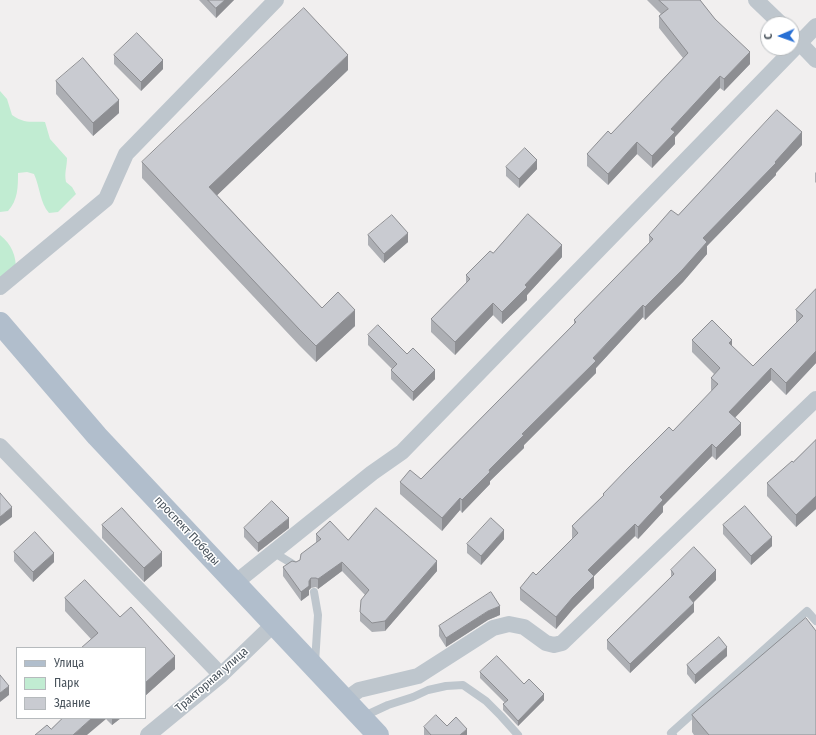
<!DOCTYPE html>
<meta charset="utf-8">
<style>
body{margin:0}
#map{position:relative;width:816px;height:735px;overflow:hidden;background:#f1efef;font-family:"Fira Sans Condensed",sans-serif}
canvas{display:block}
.legend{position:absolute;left:16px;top:647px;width:130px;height:72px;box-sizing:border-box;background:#fff;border:1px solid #b6babd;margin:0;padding:5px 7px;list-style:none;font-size:12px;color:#48525b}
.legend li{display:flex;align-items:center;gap:8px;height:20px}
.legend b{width:20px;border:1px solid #b6babd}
.north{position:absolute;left:760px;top:16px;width:40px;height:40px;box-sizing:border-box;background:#fff;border:1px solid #b6babd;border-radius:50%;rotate:268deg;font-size:11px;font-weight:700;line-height:16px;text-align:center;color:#48525b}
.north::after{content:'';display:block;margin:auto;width:14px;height:18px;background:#276fd4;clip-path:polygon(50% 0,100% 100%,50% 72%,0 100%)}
</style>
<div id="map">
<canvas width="816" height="735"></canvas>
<ul class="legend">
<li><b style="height:5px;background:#b1becc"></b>Улица</li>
<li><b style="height:11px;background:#c1ecd2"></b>Парк</li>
<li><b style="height:11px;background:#c9cbd1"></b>Здание</li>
</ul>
<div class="north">С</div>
</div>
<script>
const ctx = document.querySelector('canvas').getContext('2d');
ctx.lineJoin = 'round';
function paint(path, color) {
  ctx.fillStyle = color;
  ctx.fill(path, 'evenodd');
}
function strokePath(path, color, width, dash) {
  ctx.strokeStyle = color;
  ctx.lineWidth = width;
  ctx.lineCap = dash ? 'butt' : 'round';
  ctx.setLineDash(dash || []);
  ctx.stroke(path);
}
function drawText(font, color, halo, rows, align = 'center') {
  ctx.font = font + ' "Fira Sans Condensed",sans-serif';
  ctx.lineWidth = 3;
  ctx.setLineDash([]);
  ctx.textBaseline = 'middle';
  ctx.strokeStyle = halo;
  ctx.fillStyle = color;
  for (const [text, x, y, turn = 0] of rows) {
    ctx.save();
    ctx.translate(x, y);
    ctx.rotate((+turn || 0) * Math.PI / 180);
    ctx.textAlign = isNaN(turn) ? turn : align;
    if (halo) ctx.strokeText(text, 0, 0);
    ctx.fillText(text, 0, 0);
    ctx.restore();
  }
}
paint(new Path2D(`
 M0,91L7,99L12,115C25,124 30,121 45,122L50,139L67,158C67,167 64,173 66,182L72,187L76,194L58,212L49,213C40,203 40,187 34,174L27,172L18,173C18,187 18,200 8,211L0,212Z
 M0,235C12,245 16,255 16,270L0,283Z`), '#c1ecd2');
strokePath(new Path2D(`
 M273,552L296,566
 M314,592L318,615L315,663
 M362,717L388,705L413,697L428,690L446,686L463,685L486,701L501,716L518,735
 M673,735L671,733L807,611L816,621`), '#bec6cd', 8);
strokePath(new Path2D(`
 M756,0L781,24
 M792,35L816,60
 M0,287L106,199L126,154L276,0
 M0,446L221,675
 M235,583L372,473L402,452L816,26
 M345,700L359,690L418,676L493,628L509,624L524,627L546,643L554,645L562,643L816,399
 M148,735L221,675L274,624`), '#bec6cd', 16);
strokePath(new Path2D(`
 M0,323L97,436L378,735`), '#b1becc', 22);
paint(new Path2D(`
 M199,0H234L216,18Z
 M647,0H700L750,64L724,91L720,88L675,137V144L652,168L637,154L608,185L587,166V154L611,134L683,58L659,28V16L661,14Z
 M114,55L163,69L141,91L114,64Z
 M348,70L217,195L322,308L355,326L316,362L299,345L142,178V162Z
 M56,81L119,113L93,136L56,94Z
 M802,145L776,173V175L707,246V254L683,282L645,320L643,317L596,368V373L524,445V448L490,481V484L462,513L460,510L442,531L400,494V482L421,479L574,324V320L649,243V235L678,215Z
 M506,167L537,169L519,188L506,176Z
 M816,172V183L815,182V173Z
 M368,235L408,242L384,263L368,245Z
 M493,253L562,257L527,295V300L502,324L493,315L455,355L431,332V319L466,284V275Z
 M816,289V363L786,395L771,380L735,417L741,435L716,460L712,456L663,506V512L638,539L635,536L594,576V588L573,609L556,629L520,600V588L536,575L572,539V526L603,496V494L673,431L712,391L711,390V378L714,374L692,352V340L732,346L753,366L797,322H796V310Z
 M368,335L407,354L435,379L413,401L391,379V370L392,369L368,345Z
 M816,440V509L796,527L767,496V483L793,462Z
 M102,525L162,566L144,582L102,538Z
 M723,525L772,546L751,565L723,534Z
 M244,528H289L258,552L244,537Z
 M316,534L348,540L437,571L385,631L372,632L360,621V612L365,595L342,571L318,589L316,587L311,588L309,590V595L301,601L283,576V567L296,562L300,560L316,543Z
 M504,539L481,565L467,553V544Z
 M14,552L54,562L33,582L14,561Z
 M671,570L716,580L693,602L694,612L630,673L607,649V640L671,577Z
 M65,598L120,617L175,669L145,696V648L91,639L65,611Z
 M500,615L488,620L446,647L439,636V626Z
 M727,656L695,684L687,674V665Z
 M480,672L544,700L518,726L503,710V704L505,703L480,678Z
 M692,715L816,735H694L692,732Z
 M63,718H121L112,725L106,719L51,729Z
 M447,726L467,735H424V727Z`), '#adafb4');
paint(new Path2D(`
 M225,0H234L216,18V8Z
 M750,52V64L724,91V79Z
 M348,55V70L209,203V187Z
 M163,60V69L141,91V82Z
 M720,76V88L675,137V144L652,168V156L671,129Z
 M119,100V113L93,136V123Z
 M802,132V145L776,173V175L707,246V254L683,282L645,320V307L703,238Z
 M637,142V154L608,185V174Z
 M537,160V169L519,188V179Z
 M408,233V242L384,263V254Z
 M562,245V257L527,295V300L502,324V312L525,285Z
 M493,303V315L455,355V342Z
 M643,305V317L596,368V373L524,445V448L490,481V484L462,513V500L489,470Z
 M355,310V326L316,362V346Z
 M732,340V352L729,343Z
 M816,351V363L786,395V383Z
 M771,368V380L729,424V412Z
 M435,370V379L413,401V392Z
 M741,423V435L716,460V448Z
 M712,444V456L663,506V512L638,539V527L660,497Z
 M816,496V509L796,527V515Z
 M460,498V510L442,531V518Z
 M12,507V517L0,526V517Z
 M289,518V528L258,552V543Z
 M635,524V536L594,576V588L573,609L556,629V617L588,570Z
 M504,530V539L481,565V556Z
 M772,537V546L751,565V556Z
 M162,552V566L144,582V568Z
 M54,553V562L33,582V572Z
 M437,561V571L385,631V621Z
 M342,562V571L318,589V579Z
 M716,570V580L689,607V597Z
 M311,578V588L309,590V595L301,601V592Z
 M694,603V612L630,673V664Z
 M500,606V615L488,620L446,647V638L488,611Z
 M727,647V656L695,684V675Z
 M175,656V669L145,696V683Z
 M9,686V695L0,702V693Z
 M544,694V700L518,726V721Z
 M92,718H106V719L87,735H73Z
 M112,718H121L112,725Z
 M467,729V735H460Z`), '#8d8e92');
const building = new Path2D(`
 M208,0H225L216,8Z
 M659,0H700L715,19L750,52L724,79L720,76L671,129L675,132L652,156L637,142L608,174L587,154L608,131L611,134L688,53L659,16L668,9Z
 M304,8L348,55L209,187L322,308L338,292L355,310L316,346L299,329L142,162Z
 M137,33L163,60L141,82L114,55Z
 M83,58L119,100L93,123L56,81Z
 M777,110L802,132L775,162L776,163L703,238L707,242L683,269L645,307L643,305L593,358L596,361L522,434L524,435L489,470L490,472L462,500L460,498L442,518L400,482L410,470L421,479L576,322L574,320L653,239L649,235L671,210L678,215Z
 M525,148L537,160L519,179L506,167Z
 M528,214L562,245L525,285L527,287L502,312L493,303L455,342L431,319L470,279L466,275L490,251L493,253Z
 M392,215L408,233L384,254L368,235Z
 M816,289V351L786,383L771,368L729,412L741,423L716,448L712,444L660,497L663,500L638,527L635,524L588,570L594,576L573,597L556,617L520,588L533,572L536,575L578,533L572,526L604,495L603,494L629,467L669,427L673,431L718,384L711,378L720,368L692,340L712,320L732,340L729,343L753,366L803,316L796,310Z
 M378,325L407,354L413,348L435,370L413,392L391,370L397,364L368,335Z
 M816,440V496L796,515L767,483L792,461L793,462Z
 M0,493L12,507L0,517Z
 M272,501L289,518L258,543L244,528Z
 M745,506L772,537L751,556L723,525Z
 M122,508L162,552L144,568L102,525Z
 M376,508L437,561L385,621L372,623L360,612L361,600L369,590L342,562L318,579L316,578H311L309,581V586L301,592L283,567L292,561L296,562L300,560L301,554L321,539L316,534L330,521L348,540Z
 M491,518L504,530L481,556L467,544Z
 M35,532L54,553L33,572L14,552Z
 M694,547L716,570L689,597L694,603L630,664L607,640L674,574L671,570Z
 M85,580L120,617L131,607L175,656L145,683V648H81L98,633L65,598Z
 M491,592L500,606L488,611L446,638L439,626Z
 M806,618L816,631V735H709L692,715Z
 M719,637L727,647L695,675L687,665Z
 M497,656L524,684L529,679L544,694L518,721L503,704L508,700L480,672Z
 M0,675L9,686L0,693Z
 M436,715L447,726L456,717L467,729L460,735H431L424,727Z
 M63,718H92L73,735H35L47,725L51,729Z`);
paint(building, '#c9cbd1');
strokePath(building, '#8d8e92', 1);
drawText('12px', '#48525b', '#fff', [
 ["проспект Победы",187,531,47],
 ["Тракторная улица",212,680,-41]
]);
</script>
